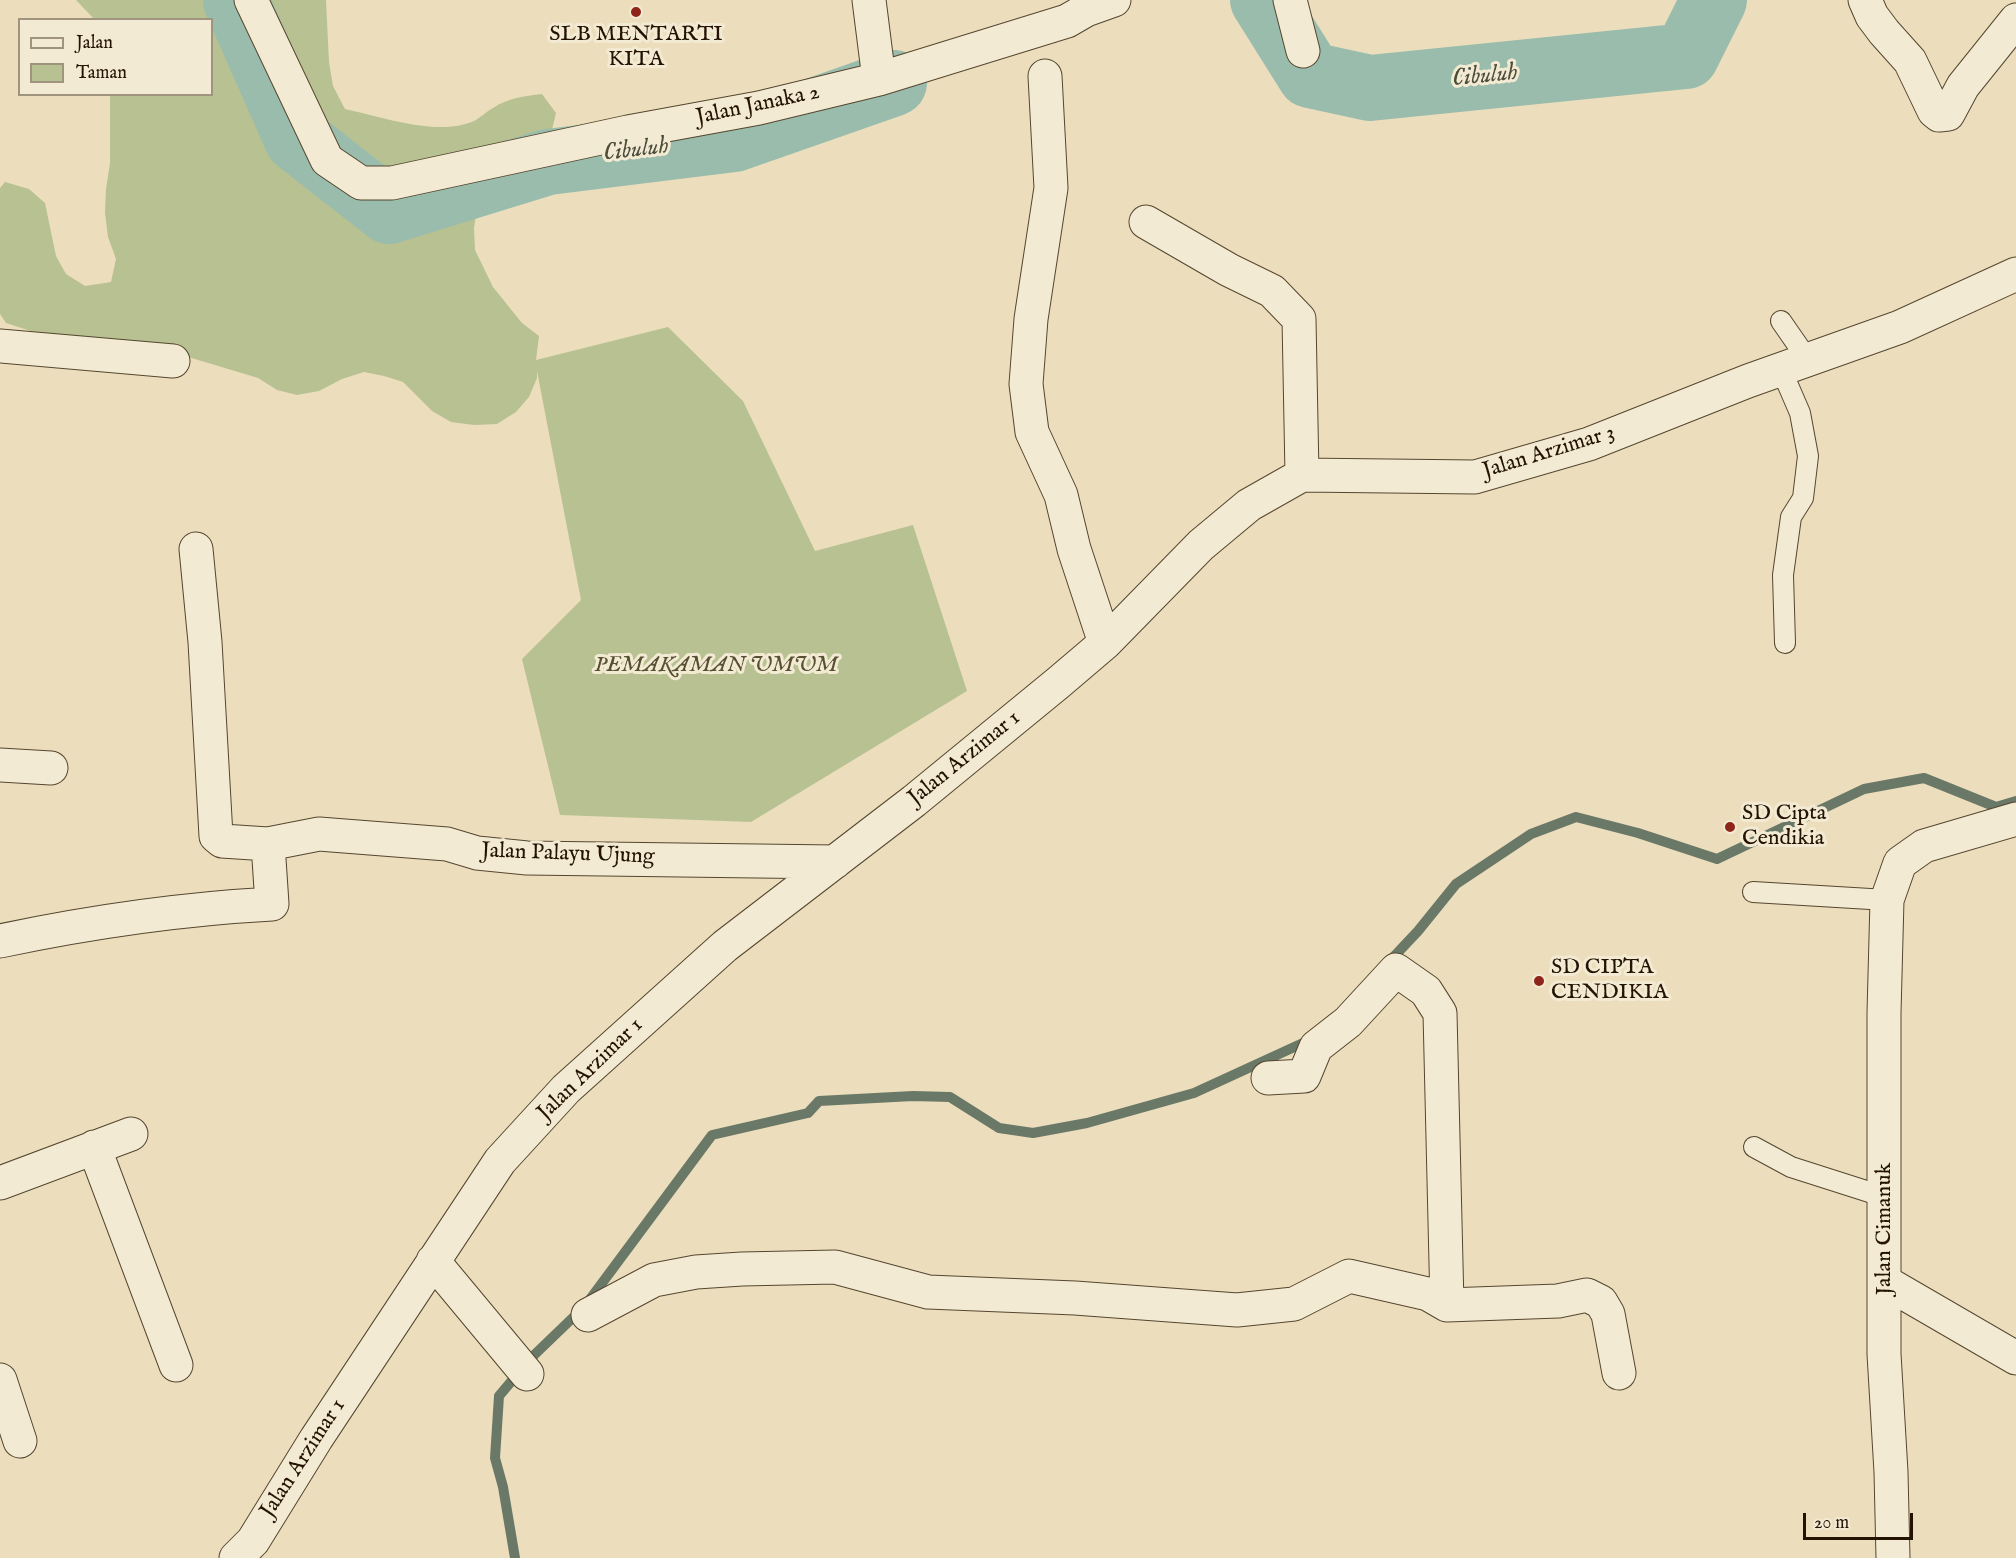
<!DOCTYPE html>
<style>
body{margin:0}
#map{position:relative;width:2016px;height:1558px;overflow:hidden;background:#ecdebc;font-family:"IM FELL English",serif}
canvas{display:block}
.legend{position:absolute;left:18px;top:18px;width:195px;height:78px;box-sizing:border-box;background:#f3ead3;border:2px solid #a0947f;margin:0;padding:8px 10px;list-style:none;font-size:18px;color:#231300}
.legend li{display:flex;align-items:center;gap:12px;height:30px}
.legend b{width:30px;border:2px solid #a0947f}
.scale{position:absolute;left:1803px;top:1513px;width:110px;height:27px;box-sizing:border-box;border:3px solid #231300;border-top:0;padding-left:8px;font-size:18px;line-height:21px;white-space:nowrap;color:#231300;-webkit-text-stroke:4px #f3ead3;paint-order:stroke}
</style>
<div id="map">
<canvas width="2016" height="1558"></canvas>
<ul class="legend">
<li><b style="height:8px;background:#f3ead3"></b>Jalan</li>
<li><b style="height:16px;background:#b8c191"></b>Taman</li>
</ul>
<div class="scale">20 m</div>
</div>
<script>
const ctx = document.querySelector('canvas').getContext('2d');
ctx.lineJoin = 'round';
function paint(path, color) {
  ctx.fillStyle = color;
  ctx.fill(path, 'evenodd');
}
function strokePath(path, color, width, dash) {
  ctx.strokeStyle = color;
  ctx.lineWidth = width;
  ctx.lineCap = dash ? 'butt' : 'round';
  ctx.setLineDash(dash || []);
  ctx.stroke(path);
}
function drawText(font, color, halo, rows, align = 'center') {
  ctx.font = font + ' "IM FELL English",serif';
  ctx.lineWidth = 6;
  ctx.setLineDash([]);
  ctx.textBaseline = 'middle';
  ctx.strokeStyle = halo;
  ctx.fillStyle = color;
  for (const [text, x, y, turn = 0] of rows) {
    ctx.save();
    ctx.translate(x, y);
    ctx.rotate((+turn || 0) * Math.PI / 180);
    ctx.textAlign = isNaN(turn) ? turn : align;
    if (halo) ctx.strokeText(text, 0, 0);
    ctx.fillText(text, 0, 0);
    ctx.restore();
  }
}
paint(new Path2D(`
 M76,0H326L329,62L333,86L345,109C383,117 437,137 474,121C480,118 486,112 493,108C508,98 524,96 542,94L556,113L551,134L492,190L477,209L474,228L475,250L493,287L522,323L539,336L536,360L668,327L743,401L815,551L913,525L967,691L751,822L560,815L522,659L581,600L537,371V378L529,397L516,412L497,424L474,425L451,422L432,411L403,382L384,376L364,372L342,379L319,391L297,395L277,390L258,378L175,353L46,336L6,323L0,314V188L5,182L29,189L45,203L56,256L66,274L85,286L111,282L116,259L108,237L105,213L106,189L110,163V95L212,94V20L94,19Z`), '#b8c191');
strokePath(new Path2D(`
 M1387,964L1418,931L1456,884L1531,834L1576,817L1638,833L1717,859L1864,789L1924,778L1996,807L2016,801
 M515,1558L503,1487L495,1458L499,1396L531,1358L585,1306L712,1135L808,1113L819,1101L913,1096L950,1097L999,1128L1033,1133L1087,1123L1194,1093L1303,1043L1311,1037`), '#6a7867', 10);
strokePath(new Path2D(`
 M1263,0L1310,75L1370,88L1686,56L1714,0
 M236,1L297,139L389,211L548,162L734,139L894,83`), '#99bcac', 66);
const lane = new Path2D(`
 M1781,321L1808,360
 M1781,369L1800,413L1808,456L1803,498L1791,517L1783,575L1785,643
 M1753,892L1887,900
 M1754,1147L1791,1167L1885,1197`);
const street = new Path2D(`
 M251,0L327,160L361,183H392L628,132L759,108L879,79L1067,21L1086,10L1114,0
 M869,0L879,79
 M1290,0L1303,51
 M1865,0L1872,16L1884,32L1910,61L1934,111L1939,115L1948,114L1963,86L2016,20
 M1045,76L1051,188L1031,319L1026,384L1032,432L1061,495L1074,549L1105,643
 M1146,222L1229,270L1272,291L1299,319L1302,475
 M0,346L173,361
 M0,765L51,768
 M268,844L319,834L447,844L477,853L527,858L835,862
 M0,941C90,922 180,909 272,904L268,844L222,841L216,836L205,642L196,549
 M1268,1078L1304,1076L1316,1047L1348,1022L1396,970L1426,991L1440,1013L1447,1305
 M94,1147L176,1365
 M0,1183L131,1134
 M433,1261L527,1374
 M1885,1282L2016,1358
 M588,1315L654,1280L696,1272L742,1269L835,1267L928,1292L1075,1298L1237,1310L1294,1304L1349,1276L1428,1294L1447,1305L1558,1301L1587,1295L1601,1302L1608,1314L1619,1373
 M0,1380L20,1441
 M236,1558L253,1541L316,1439L500,1161L566,1089L725,946L914,801L1058,683L1105,643L1201,545L1249,505L1302,475L1475,477L1589,444L1748,381L1900,327L2016,274
 M1893,1558L1891,1472L1884,1354V1013L1887,900L1900,863L1924,846L2016,819`);
strokePath(lane, '#55462f', 22);
strokePath(street, '#55462f', 35);
strokePath(lane, '#f3ead3', 20);
strokePath(street, '#f3ead3', 33);
for (const [x, y, r, color] of [
 [636,12,6,"#8f2418"],
 [1730,827,6,"#8f2418"],
 [1539,981,6,"#8f2418"]
]) {
  const dot = new Path2D();
  dot.arc(x, y, r, 0, 2 * Math.PI);
  ctx.fillStyle = color;
  ctx.fill(dot);
  strokePath(dot, '#f3ead3', 2);
}
drawText('22px', '#231300', '#f3ead3', [
 ["SLB MENTARTI",636,35,"center"],
 ["KITA",636,60,"center"],
 ["SD Cipta",1742,814],
 ["Cendikia",1742,839],
 ["SD CIPTA",1551,968],
 ["CENDIKIA",1551,993]
], 'left');
drawText('22px', '#231300', '#f3ead3', [
 ["Jalan Janaka 2",758,106,-12],
 ["Jalan Arzimar 3",1549,453,-17],
 ["Jalan Arzimar 1",965,759,-39],
 ["Jalan Palayu Ujung",568,855,2],
 ["Jalan Arzimar 1",591,1070,-44],
 ["Jalan Cimanuk",1885,1229,-90],
 ["Jalan Arzimar 1",304,1459,-57]
]);
drawText('italic 22px', '#575033', '#f3ead3', [
 ["PEMAKAMAN UMUM",716,666]
]);
drawText('italic 24px', '#4c4e3c', '#f3ead3', [
 ["Cibuluh",1485,77,-6],
 ["Cibuluh",636,151,-7]
]);
</script>
